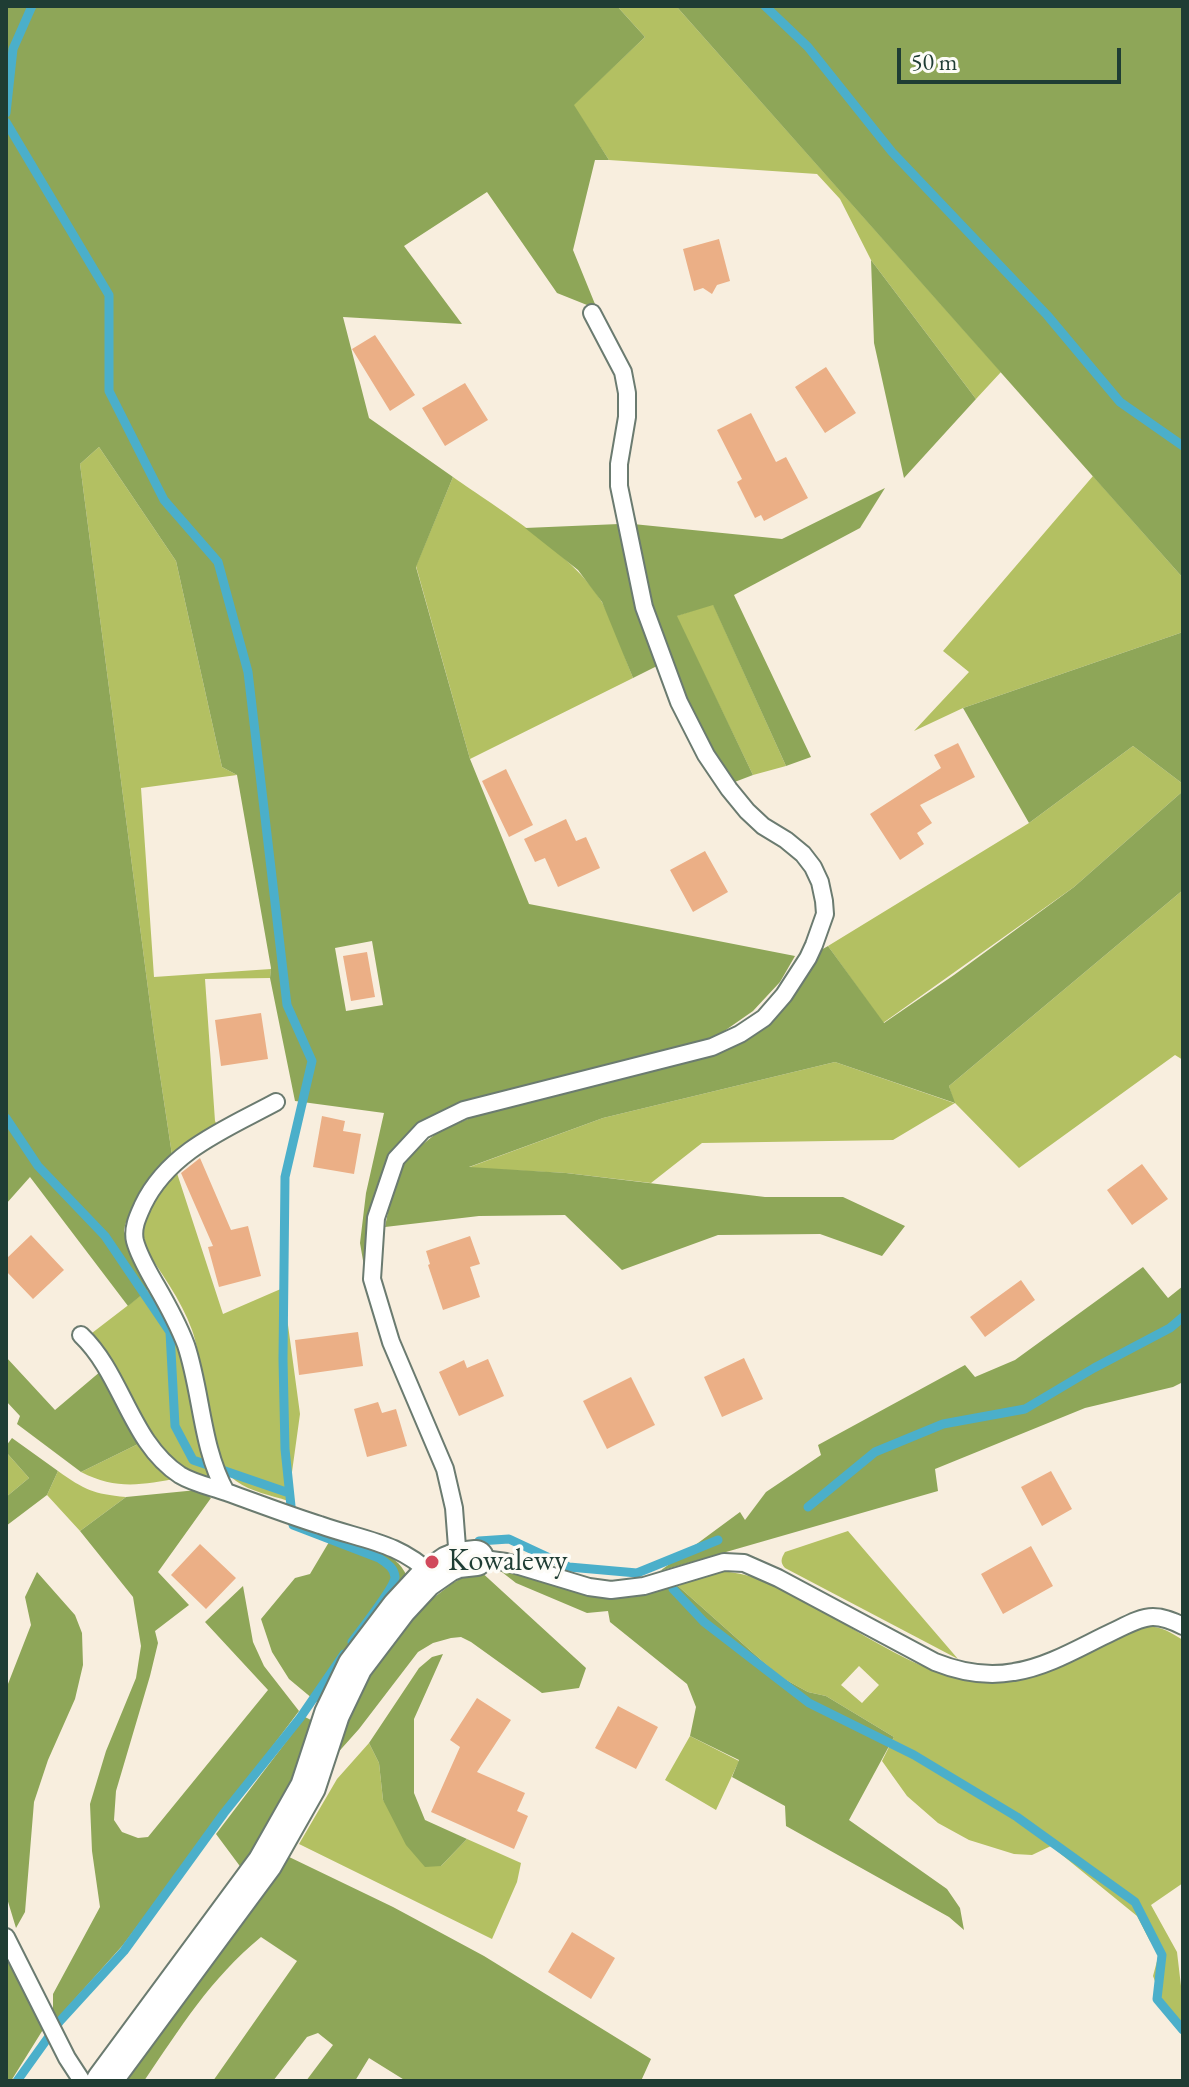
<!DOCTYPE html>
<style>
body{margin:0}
#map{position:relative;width:1189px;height:2087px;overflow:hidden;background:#f8eede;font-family:"EB Garamond",serif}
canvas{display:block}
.frame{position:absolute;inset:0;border:8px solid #1f3d34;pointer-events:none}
.scale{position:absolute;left:897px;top:48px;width:224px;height:36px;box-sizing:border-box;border:4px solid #1f3d34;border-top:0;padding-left:10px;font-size:24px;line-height:28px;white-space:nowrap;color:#1f3d34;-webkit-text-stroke:6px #fdfcf7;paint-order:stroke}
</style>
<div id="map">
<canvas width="1189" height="2087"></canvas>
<div class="frame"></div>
<div class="scale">50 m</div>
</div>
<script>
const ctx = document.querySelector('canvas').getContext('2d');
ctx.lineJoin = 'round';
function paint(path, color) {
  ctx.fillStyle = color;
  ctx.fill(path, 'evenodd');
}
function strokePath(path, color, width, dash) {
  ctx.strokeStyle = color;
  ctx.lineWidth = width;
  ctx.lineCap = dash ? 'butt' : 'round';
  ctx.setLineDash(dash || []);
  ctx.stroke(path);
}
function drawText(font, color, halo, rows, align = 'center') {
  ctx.font = font + ' "EB Garamond",serif';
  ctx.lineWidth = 7;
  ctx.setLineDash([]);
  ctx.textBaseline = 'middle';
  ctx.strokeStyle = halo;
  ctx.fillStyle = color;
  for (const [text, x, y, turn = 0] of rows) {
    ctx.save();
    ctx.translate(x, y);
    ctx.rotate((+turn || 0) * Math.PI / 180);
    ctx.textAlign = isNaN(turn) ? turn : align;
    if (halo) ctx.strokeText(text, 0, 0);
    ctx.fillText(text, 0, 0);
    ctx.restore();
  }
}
paint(new Path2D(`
 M617,6H676L1001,372L976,399L871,260L840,199L817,174L609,160L573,105L645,37Z
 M99,447L176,561L222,767L237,775L141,788L154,977L271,969L270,978L205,979L215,1121L217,1125L172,1155L154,1035L80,464Z
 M1093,476L1183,578V632L963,708L914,731L969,672L943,651Z
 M453,477C497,508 578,557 603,604C615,627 623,653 633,678L470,759L416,566Z
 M713,604L786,766L753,775L676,616Z
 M1133,746L1183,784V791L1074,887L883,1023L828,946L1029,823Z
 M1183,890V1060L1175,1055L1019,1168L955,1103L893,1140L702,1143L651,1183L566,1173L467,1168L603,1118L835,1062L954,1103L949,1086Z
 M175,1167L223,1314L283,1288L300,1414L288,1501C271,1495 251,1492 236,1481C207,1459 205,1366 192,1330C181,1299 160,1272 143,1245C134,1215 159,1190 175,1167Z
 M148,1290L175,1330L183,1356L194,1417L206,1460L215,1482L184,1470L158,1445L92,1333Z
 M138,1444L155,1462L179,1478C142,1485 116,1490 81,1472Z
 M6,1452L29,1478L6,1497Z
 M58,1471C85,1490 93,1494 126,1497L80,1531L47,1495Z
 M848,1531L958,1659L785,1568C780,1562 781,1559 785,1552Z
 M716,1570C738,1573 761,1577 781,1587C839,1616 931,1689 996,1681C1040,1676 1098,1646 1139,1628C1159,1624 1167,1631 1183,1640V1883L1151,1905L1177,1952L1183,2003V2035L1170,2021L1153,1976L1160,1950L1150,1941L1137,1916L1051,1846L1032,1855L1014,1854L969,1840L938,1823L907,1796L882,1761L894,1737L826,1696L808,1692L779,1676L678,1586ZM859,1666L879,1685L862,1703L841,1685Z
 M690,1736L739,1761L716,1810L665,1780Z
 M369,1743L379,1763L383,1800L441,1866L467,1839L521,1863L517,1882L492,1939L299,1844L337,1779Z`), '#b3c062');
paint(new Path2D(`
 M6,6H617L645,37L574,105L609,160H595L573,250L597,309L557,293L487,192L404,246L462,324L343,317L369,418L453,477L416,567L470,759L529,904L795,956L780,982L753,1011L720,1034L682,1048L460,1104L398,1147L366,1278L360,1243L366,1193L384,1113L295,1101L270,978L271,968L237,775L222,767L176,561L99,447L80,464L154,1035L172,1155C156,1175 128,1204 124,1231L148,1290L128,1306L30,1177L6,1204ZM372,941L383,1005L346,1011L335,948Z
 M676,6H1183V578Z
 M871,260L976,399L904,478L874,343Z
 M885,488L860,528L734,595L811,757L786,766L713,605L677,616L753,775L732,783C699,727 666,667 648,603C641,578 638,550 633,524L782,539Z
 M619,524L659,665L633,678L602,602L578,570L525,528Z
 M1183,632V784L1133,746L1029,823L963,708Z
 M1183,791V890L949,1086L955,1103L835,1062L603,1118L469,1167L566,1173L765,1197H843L905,1226L882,1256L820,1234L718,1235L622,1270L565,1215L479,1216L385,1227L393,1186L407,1157L438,1132L475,1116L699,1058L754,1035L786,1004L816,953L828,946L884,1023L954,975L1074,887Z
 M1143,1267L1168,1298L1183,1286V1382L1173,1387L1085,1408L935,1469L938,1491L660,1571L740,1512L745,1520L766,1492L821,1455L818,1445L965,1365L975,1377L1015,1360Z
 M6,1357L55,1410L101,1371L138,1444L81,1472L17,1424L20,1416L6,1401Z
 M12,1438L58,1471L47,1495L6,1526V1497L29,1478L6,1452V1446Z
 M197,1490L211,1498L158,1572L189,1605L155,1631L158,1643L150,1676L116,1791L114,1820L122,1832L138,1838L148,1837L268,1690L205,1622L243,1586L253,1642L264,1666L299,1711L123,1945L57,2019L53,2012V1994L100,1907L92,1851L90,1804L106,1751L136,1678L141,1646L133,1597L80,1531L126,1497Z
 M341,1540C366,1547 395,1550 407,1576L319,1704L289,1679L272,1652L261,1619L295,1578L310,1574L329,1542Z
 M478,1569L586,1668L579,1688L542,1693L471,1642L461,1637L451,1638L433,1643L418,1652L359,1729L334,1757L362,1678L416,1611L453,1583Z
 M498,1569L601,1598L635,1597L678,1586L779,1676L808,1692L826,1696L894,1737L849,1820L947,1889L960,1908L964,1930L949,1917L786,1826L785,1806L732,1777L739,1760L690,1736L696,1707L687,1684L610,1622L608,1611L587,1613L516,1583Z
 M37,1572L75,1615L82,1633L83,1665L75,1699L48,1760L34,1802L25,1912L16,1928L6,1895V1689L31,1625L25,1597Z
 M443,1654L414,1719V1793L425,1820L467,1839L441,1866L425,1867L406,1845L383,1800L379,1763L369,1743L419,1668L432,1657Z
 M305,1717L319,1724L310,1753L245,1873L216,1834Z
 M285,1855L393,1907L484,1956L651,2059L641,2081H406L369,2058L355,2081H306L333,2045L318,2033L307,2037L273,2081H213L297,1961L261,1937C210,1979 181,2027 144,2081H118Z
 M6,1950L44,2028L11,2081H6Z`), '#8ea658');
strokePath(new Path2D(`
 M765,6L808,47L892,152L1047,315L1120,402L1183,446
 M6,113L13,49L32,6
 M6,122L109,295V391L164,500L218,562L248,672L287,1005L312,1061L285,1177L283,1359L285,1449L293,1525L379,1558C386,1563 394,1567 395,1577C395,1587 360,1631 352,1642
 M6,1118L38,1166L105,1236L170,1332L175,1426L193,1460L289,1493
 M808,1507L875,1452L943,1424L1025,1409L1094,1368L1170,1328L1183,1317
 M479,1541L509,1539L569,1567L637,1573L718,1540
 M673,1589L704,1622L809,1703L914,1755L1017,1817L1135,1902L1162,1955L1157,1999L1183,2030
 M17,2081L60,2021L124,1951L224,1813L300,1718L344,1654`), '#4bafca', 9);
paint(new Path2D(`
 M719,239L730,281L717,285L712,294L703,288L694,291L683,249Z
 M375,335L415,395L390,411L352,349Z
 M826,367L856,413L825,433L795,387Z
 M465,383L488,420L445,446L422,408Z
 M751,413L776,462L786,457L808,498L764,521L761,515L755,518L737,482L742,479L717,430Z
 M958,743L975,777L920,805L932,823L917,833L924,844L900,860L870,814L941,768L934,755Z
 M506,769L533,825L509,837L482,781Z
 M566,819L576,841L586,837L600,868L558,887L545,858L535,862L524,839Z
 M705,851L728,892L693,912L670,870Z
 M367,952L375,997L351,1001L343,956Z
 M261,1013L268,1059L221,1066L215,1020Z
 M322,1116L345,1121L343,1131L361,1134L354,1174L313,1167Z
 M200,1158L231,1230L248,1226L261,1276L219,1287L208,1247L213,1246L181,1173Z
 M1142,1164L1168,1199L1132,1225L1107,1190Z
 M31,1235L64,1270L33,1299L6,1271V1259Z
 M470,1236L480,1264L470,1267L480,1297L443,1310L428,1265L430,1264L426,1251Z
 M1021,1280L1035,1300L985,1337L970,1317Z
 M358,1332L363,1366L299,1375L295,1340Z
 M744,1358L763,1399L722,1417L704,1377Z
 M488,1359L504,1396L459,1416L439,1372L464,1360L467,1368Z
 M631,1377L655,1425L607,1449L583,1401Z
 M378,1402L382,1413L396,1409L407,1446L367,1457L354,1409Z
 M1051,1471L1072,1509L1042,1526L1021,1487Z
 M200,1544L236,1578L206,1609L171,1575Z
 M1031,1546L1053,1586L1003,1614L981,1574Z
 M477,1698L511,1720L477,1772L525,1793L517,1811L528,1816L514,1849L431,1812L460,1747L450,1740Z
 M618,1706L658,1727L636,1769L595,1748Z
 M572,1932L615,1958L591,1999L548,1972Z`), '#ebaf86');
const service = new Path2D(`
 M276,1102C226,1129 169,1151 143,1205C138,1216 132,1228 135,1241C139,1256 148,1271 156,1285C167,1304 178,1324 186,1345C202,1393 201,1447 226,1492C257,1503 288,1515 320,1525C362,1540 399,1542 432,1575
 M81,1335C123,1375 130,1442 180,1475C193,1483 212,1487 226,1492
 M476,1558L506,1562L589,1587L611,1590L644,1586L724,1562L744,1563L778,1578L935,1662C960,1672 987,1677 1014,1672C1048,1667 1082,1646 1112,1632C1125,1626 1140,1617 1153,1617C1164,1617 1173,1621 1183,1626
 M458,1560L454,1508L445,1469L391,1342L372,1279L376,1218L396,1159L423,1130L464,1110L712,1047L740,1034L764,1018L784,995L808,958L814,945L825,914L824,901L820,882L813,867L803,854L786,840L763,826L747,811L729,789L706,755L679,702L644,607L619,486V464L627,417V393L623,372L592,313
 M6,1937L67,2058L82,2081`);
const minor = new Path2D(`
 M104,2081L265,1863L308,1787L332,1714L355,1666L399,1608L425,1580L448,1564L458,1560L476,1558`);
strokePath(service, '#6b7b70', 20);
strokePath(minor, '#6b7b70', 38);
strokePath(service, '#fff', 16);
strokePath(minor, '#fff', 34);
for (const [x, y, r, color] of [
 [432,1562,8,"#d1495b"]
]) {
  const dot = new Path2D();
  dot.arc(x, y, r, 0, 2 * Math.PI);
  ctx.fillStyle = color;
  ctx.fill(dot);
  strokePath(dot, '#fdfcf7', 3);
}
drawText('30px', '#1f3d34', '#fdfcf7', [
 ["Kowalewy",448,1562]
], 'left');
</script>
